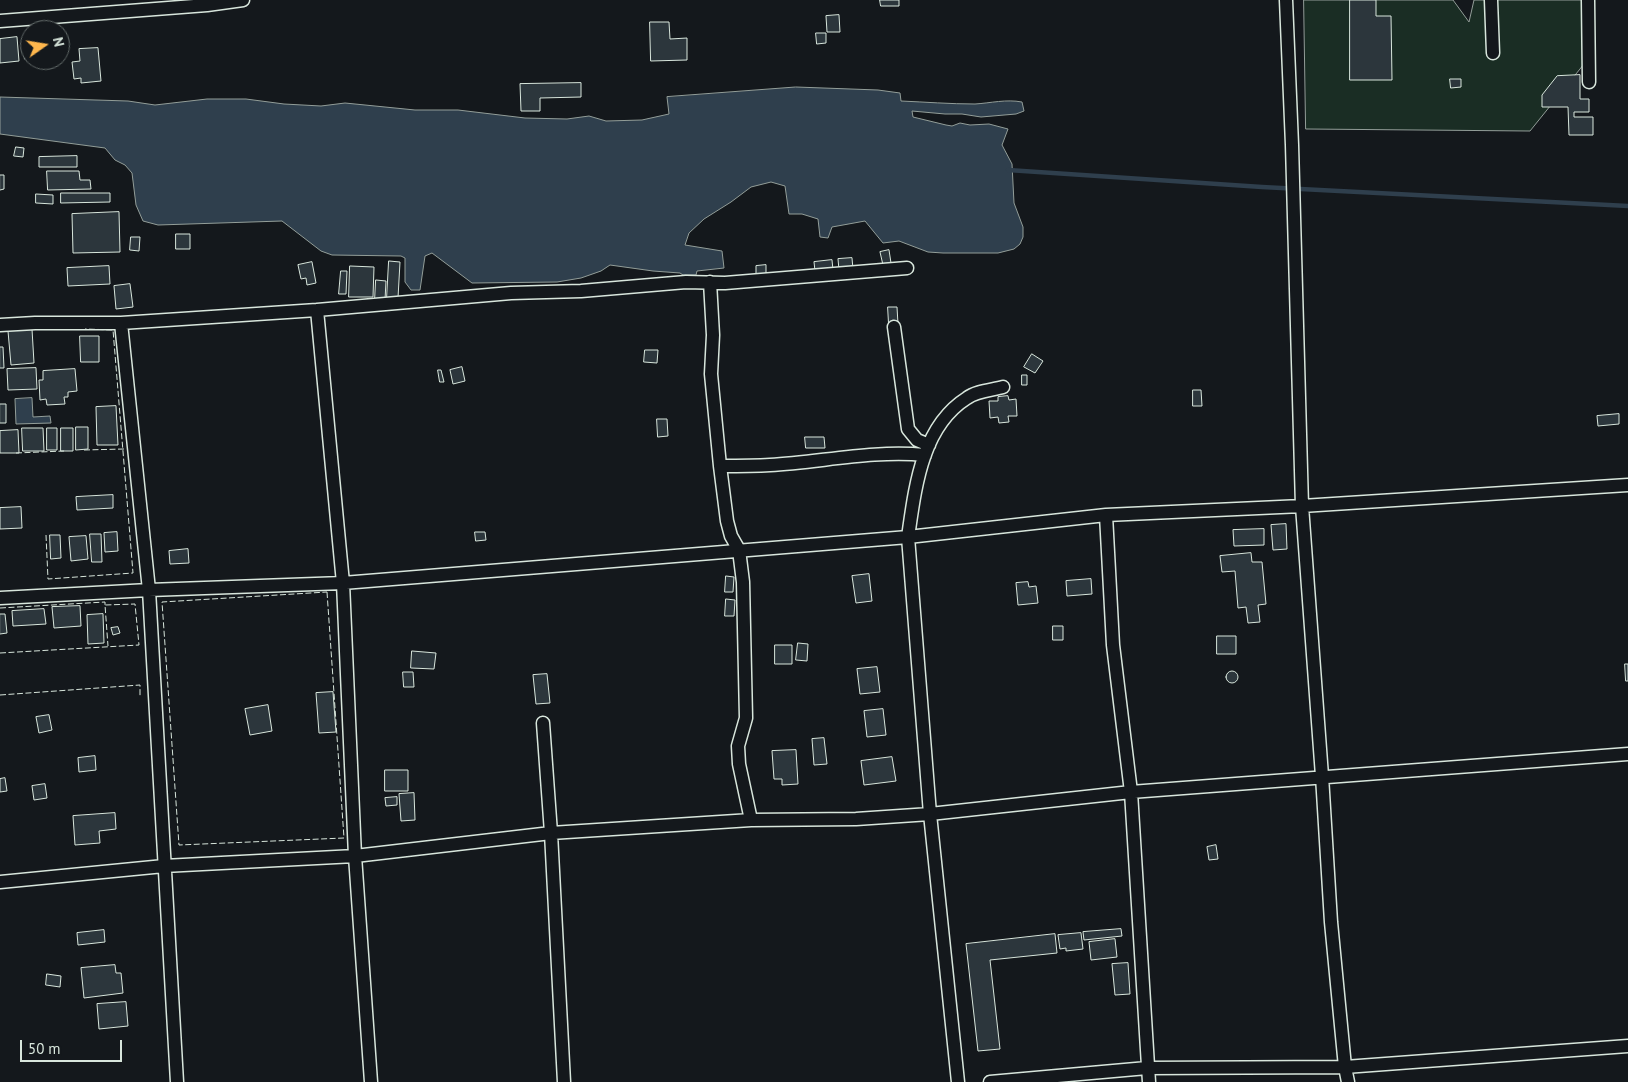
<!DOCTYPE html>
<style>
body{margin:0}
#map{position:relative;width:1628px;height:1082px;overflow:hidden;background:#14181c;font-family:"PT Sans",sans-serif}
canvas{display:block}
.north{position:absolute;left:20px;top:20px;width:50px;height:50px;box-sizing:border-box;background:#14181c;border:1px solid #626a69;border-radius:50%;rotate:77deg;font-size:14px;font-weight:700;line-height:20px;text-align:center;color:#d8e6dc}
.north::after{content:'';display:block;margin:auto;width:18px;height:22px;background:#ffb74d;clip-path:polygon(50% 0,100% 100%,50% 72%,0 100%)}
.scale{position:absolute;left:20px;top:1040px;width:102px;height:22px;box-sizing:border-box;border:2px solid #d8e6dc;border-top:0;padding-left:6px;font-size:15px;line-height:18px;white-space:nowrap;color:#d8e6dc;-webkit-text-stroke:4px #14181c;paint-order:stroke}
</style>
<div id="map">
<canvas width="1628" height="1082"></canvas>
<div class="north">N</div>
<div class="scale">50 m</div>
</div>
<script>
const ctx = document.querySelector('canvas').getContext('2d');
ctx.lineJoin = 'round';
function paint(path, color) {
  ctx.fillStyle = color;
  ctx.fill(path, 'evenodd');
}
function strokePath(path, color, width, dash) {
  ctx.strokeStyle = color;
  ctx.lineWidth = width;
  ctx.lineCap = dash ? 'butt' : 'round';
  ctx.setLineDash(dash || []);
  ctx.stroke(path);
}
const green = new Path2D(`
 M1304,0H1453L1469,22L1474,0H1583L1584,64L1530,131L1306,129Z`);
paint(green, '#1a2d24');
strokePath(green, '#939e99', 1);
const water = new Path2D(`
 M796,87L878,90L900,93L901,101C925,102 950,104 975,104C991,103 1006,99 1022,102L1024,111L1016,114L981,117L962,114H945L912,111L913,117L946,125L952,126L960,123L970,125L989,124L1008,129L1002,145L1012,164L1014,203L1023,227V237L1020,244L1014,249L998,253H943L928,252L899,241L883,243L865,221L832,227L828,238L820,237L818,219L802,214H789L785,186L771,182L751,187L731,202L704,219L689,233L685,245L722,251L724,268L697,271L696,275H683L680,273L653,271L610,265L601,271L581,278L557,282L472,283L432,253L425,256L420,290H411L405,282V258L401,256L332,255L321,251L282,221L158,225L143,221L136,205L132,173L125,165L115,160L105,148L0,134V97L128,101L155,105L207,99H246L284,104L321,106L345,103L415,110H458L525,118L567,119L589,116L606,121L642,120L669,114L667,97Z
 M32,398L33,417L50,416L51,423L16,424L15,399Z`);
paint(water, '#2f3f4d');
strokePath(water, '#939e99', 1);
strokePath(new Path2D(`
 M1008,170L1262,187L1628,206`), '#2f3f4d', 4.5);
const building = new Path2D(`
 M880,0H899V6H881Z
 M1350,0H1376V16H1391L1392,80H1350Z
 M839,15L840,32H827L826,16Z
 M650,22H669L670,39L687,38V60L651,61Z
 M816,33H826V43L817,44Z
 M17,37L19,61L0,63V39Z
 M25,39H30V58L25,59Z
 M98,48L101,81L81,83V78L74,79L72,62L80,61L79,49Z
 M1580,75V99H1589V112H1574V117H1593V135H1569L1568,107H1542V95L1557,76Z
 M1450,79H1461V87L1451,88Z
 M581,83V97L540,98V111H521L520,84Z
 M16,147L24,148L23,157L14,156Z
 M77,156V167H39V157Z
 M47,171H79L80,180H90L91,189L48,190Z
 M0,175H4V189L0,190Z
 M61,193H110V202L61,203Z
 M36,194L53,195V204L36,203Z
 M119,212L120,252L73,253L72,214Z
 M176,234H190V249H176Z
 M131,237H140L139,251L130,250Z
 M889,250L891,263L883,265L880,252Z
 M852,258L853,269L839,270L838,259Z
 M832,260L833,270L815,271L814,262Z
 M389,261L400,262L398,298H387Z
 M312,262L316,283L307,285L306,278L301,279L298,265Z
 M766,265V274H756V266Z
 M109,266L110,284L68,286L67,268Z
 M350,266L374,267L373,297H349Z
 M341,271H347L346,294H339Z
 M376,280L386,281L385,300H375Z
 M130,284L133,307L116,309L114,286Z
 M888,307H897L898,324L889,325Z
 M32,329L34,363L11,365L8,331Z
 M80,336H99V362H81Z
 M0,347H3L4,368H0Z
 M645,350H658L657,363L644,362Z
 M1032,354L1043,361L1035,373L1024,367Z
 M462,367L465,381L453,384L450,370Z
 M36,368L37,389L8,390L7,369Z
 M75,369L77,391L68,392V397H64L65,404L47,405L46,399L40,400L39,380H43V371Z
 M438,370H441L444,382H440Z
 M1022,375H1027V385H1022Z
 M1193,390H1201L1202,406H1193Z
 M1008,396L1009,400L1016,399L1017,416H1008L1009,422L999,423L998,417L990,418L989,401H998V397Z
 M0,404H6V423H0Z
 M116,406L118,445H97L96,407Z
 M1619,414V424L1598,426L1597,416Z
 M657,419H667L668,436L658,437Z
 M76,427H88V449L76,450Z
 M22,428H43L44,451H23Z
 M47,428H57V450H47Z
 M61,428H73V451H61Z
 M18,430L19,453H0V431Z
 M805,437H824L825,448H806Z
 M113,495V508L77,510L76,497Z
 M21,507L22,528L0,529V508Z
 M1286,524L1287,549L1273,550L1271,525Z
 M1264,529V545L1234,546L1233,530Z
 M117,532L118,551L105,552L104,533Z
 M475,532H485L486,540L476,541Z
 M90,534H101L102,562H92Z
 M50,535H60L61,558L51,559Z
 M86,536L88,559L71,561L69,537Z
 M188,549L189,563L170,564L169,551Z
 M1251,553L1252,562H1262L1266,604L1258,605L1260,622L1248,623L1246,607L1238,608L1235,571L1222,572L1220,556Z
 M869,574L872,601L856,603L852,576Z
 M726,576L734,577L733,592H725Z
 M1091,579L1092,594L1067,596L1066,581Z
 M1028,582L1029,587L1036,586L1038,603L1018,605L1016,583Z
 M726,599L735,600L734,616H725Z
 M80,606L81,626L54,628L52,607Z
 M44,609L46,624L13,626L12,611Z
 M0,614H5L7,633L0,634Z
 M103,614L104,643L88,644L87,615Z
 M1053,626H1063V640H1053Z
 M118,627L120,633L113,635L111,628Z
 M1217,636H1236V654H1217Z
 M798,643L808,644L807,661L796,660Z
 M775,645H792V664H775Z
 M412,651L436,653L434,669L411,668Z
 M1625,664H1628V681H1626Z
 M877,667L880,692L860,694L857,669Z
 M1226 677a6 6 0 1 1 12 0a6 6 0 1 1-12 0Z
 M403,672H413L414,687H404Z
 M547,674L550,703L536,704L533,675Z
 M333,692L336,732L319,733L316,693Z
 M268,705L272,731L250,735L245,709Z
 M883,709L886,735L867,737L864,711Z
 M49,715L52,730L39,733L36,717Z
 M824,738L827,764L814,765L812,739Z
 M796,750L798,784L782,785V779H774L772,751Z
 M95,756L96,770L79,772L78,758Z
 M892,757L896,781L864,785L861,761Z
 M385,770H408V791H385Z
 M5,778L7,791L0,792V779Z
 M45,784L47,798L34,800L32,786Z
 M414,793L415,820L401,821L399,794Z
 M397,797V805L386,806L385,798Z
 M115,813L116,829L99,831L100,843L75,845L73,816Z
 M1216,845L1218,859L1209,860L1207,847Z
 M1121,929L1122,936L1084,940L1083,932Z
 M104,930L105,942L78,945L77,933Z
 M1081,933L1083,949L1066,951V948L1060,949L1058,935Z
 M1055,934L1057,953L990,960L1000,1049L978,1051L966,944Z
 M1115,939L1117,957L1091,960L1089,942Z
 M1128,963L1130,994L1115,995L1112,964Z
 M115,965L116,973H121L123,993L84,998L81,968Z
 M47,974L61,976L60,987L46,985Z
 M126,1002L128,1026L99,1029L97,1004Z`);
paint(building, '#2c363c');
strokePath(building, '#d8e6dc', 1);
const minor = new Path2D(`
 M1286,0L1292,145L1302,506L1322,776L1331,922L1345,1067L1348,1082
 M1491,0L1493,53
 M1588,0L1589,82
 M0,21L207,5L243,0
 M710,282L713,335L711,374L720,466L727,521L731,536L739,550L743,582L746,718L738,746L739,764L751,820
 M317,310L343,583L355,856L371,1082
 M121,323L149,590L177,1082
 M0,325L35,323H121L317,310L511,293L581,291L686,282L725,283L907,268
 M894,327L908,429L917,440L929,445
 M720,466C737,466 754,466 770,465C822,462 873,450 925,455
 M1106,515L1113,645L1131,792L1149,1082
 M0,598L149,590L343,583L908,537L1106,515L1302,506L1628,485
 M543,723L551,833L564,1082
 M0,882L164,866L355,856L551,833L751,820L856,819L930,814L1131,792L1628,754
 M958,1082L930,814L908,537C915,489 921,427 967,398C976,391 992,390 1003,387
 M990,1082L1147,1068L1345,1067L1628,1046`);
strokePath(minor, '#d8e6dc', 15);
strokePath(minor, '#14181c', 12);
strokePath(new Path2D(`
 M84,450L124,449
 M16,453L64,451
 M46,535L48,579L133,573L113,330L85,329
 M327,592L344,838L179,845L162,602Z
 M0,608L105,602V605
 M0,653L139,645L135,604L105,605L108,646
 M0,695L140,685V696`), '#d8e6dc', 1, [6, 2.5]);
</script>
